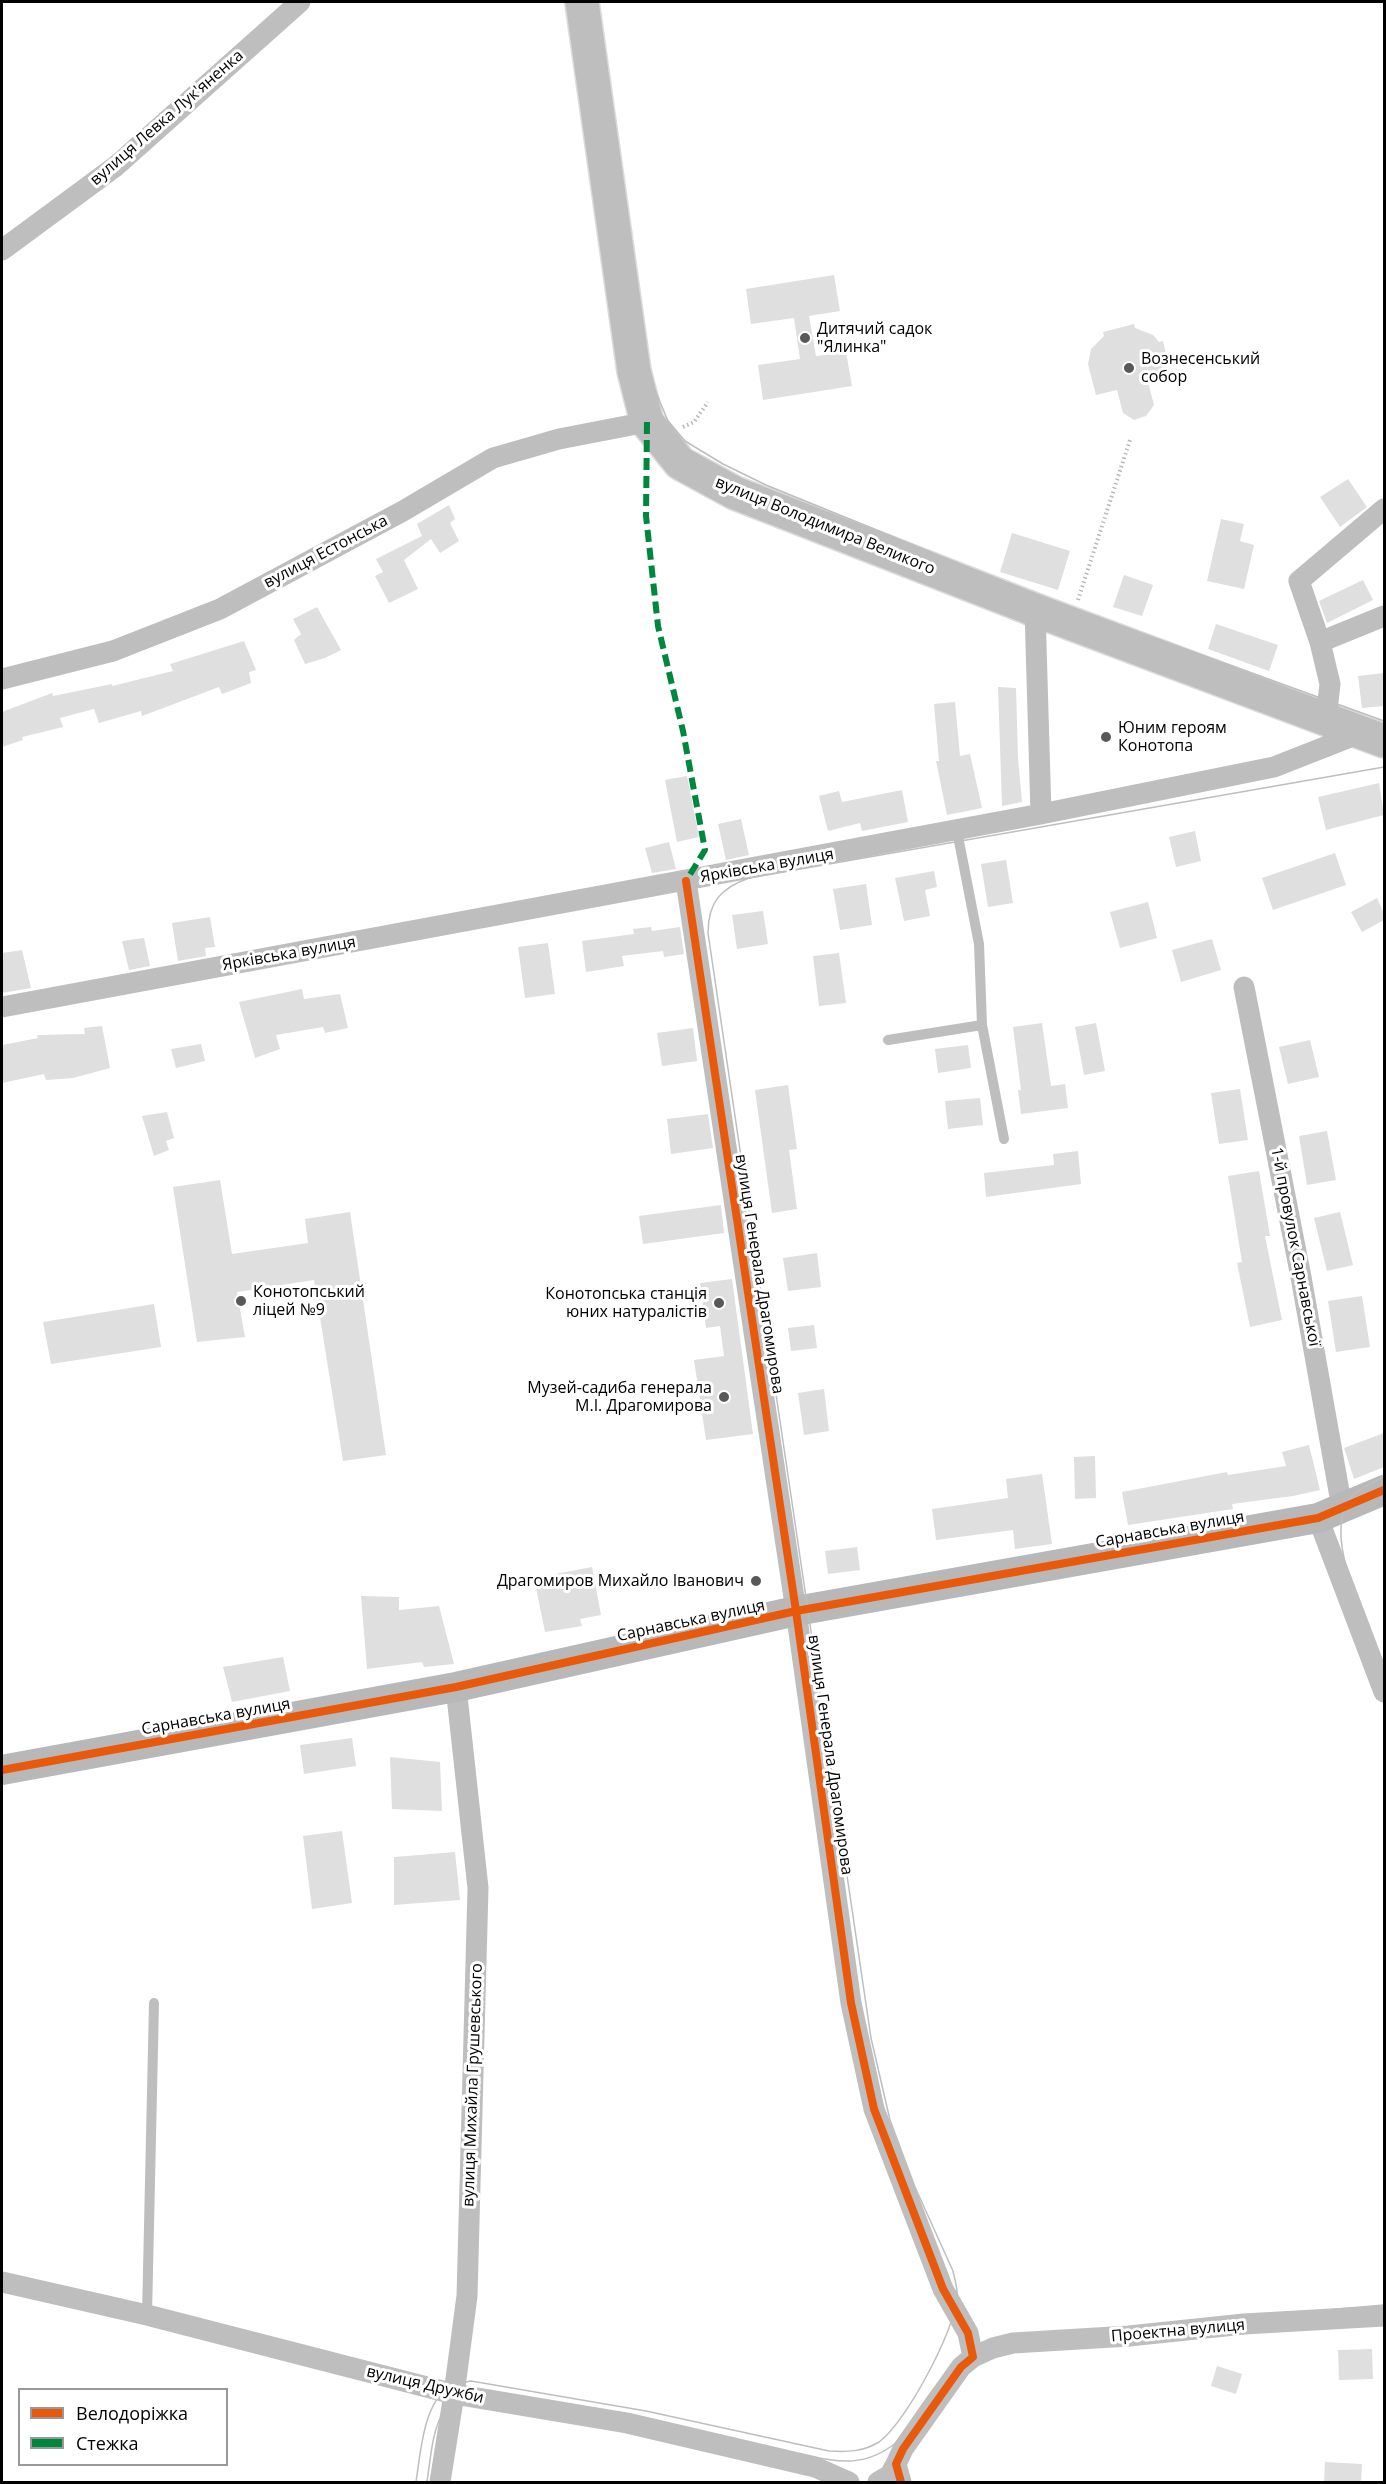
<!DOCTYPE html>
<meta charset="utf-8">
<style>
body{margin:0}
#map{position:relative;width:1386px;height:2484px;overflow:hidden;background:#fff;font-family:"Open Sans",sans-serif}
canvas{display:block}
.frame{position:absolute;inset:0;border:3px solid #000;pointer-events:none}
.legend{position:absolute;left:18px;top:2388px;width:210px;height:78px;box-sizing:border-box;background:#fff;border:2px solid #999;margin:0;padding:8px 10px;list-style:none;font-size:18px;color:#000}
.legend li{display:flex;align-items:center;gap:12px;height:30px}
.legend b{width:30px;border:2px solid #999}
</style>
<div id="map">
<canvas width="1386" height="2484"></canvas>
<div class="frame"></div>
<ul class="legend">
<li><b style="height:8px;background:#e8590c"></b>Велодоріжка</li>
<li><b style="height:8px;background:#00873e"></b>Стежка</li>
</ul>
</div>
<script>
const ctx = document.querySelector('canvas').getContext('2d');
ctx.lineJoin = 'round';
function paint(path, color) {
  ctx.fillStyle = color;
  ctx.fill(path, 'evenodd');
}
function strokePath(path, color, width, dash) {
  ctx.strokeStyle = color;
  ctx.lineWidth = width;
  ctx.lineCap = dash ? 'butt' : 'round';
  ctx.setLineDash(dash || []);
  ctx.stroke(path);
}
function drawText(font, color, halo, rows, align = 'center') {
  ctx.font = font + ' "Open Sans",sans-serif';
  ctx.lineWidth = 6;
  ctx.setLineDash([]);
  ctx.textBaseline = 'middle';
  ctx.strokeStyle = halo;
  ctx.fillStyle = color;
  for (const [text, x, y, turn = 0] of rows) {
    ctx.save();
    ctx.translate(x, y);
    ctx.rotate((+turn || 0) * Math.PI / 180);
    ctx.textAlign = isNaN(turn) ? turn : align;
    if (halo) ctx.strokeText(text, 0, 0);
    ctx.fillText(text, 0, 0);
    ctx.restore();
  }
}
paint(new Path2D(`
 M834,275L840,311L809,316L816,356L846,352L852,386L763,400L758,365L800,359L794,318L751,324L746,289Z
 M1134,324L1135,328L1153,335L1159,342L1163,341L1171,376L1148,382L1154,405L1146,416L1134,420L1123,413L1117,390L1096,395L1088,364L1091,349L1104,336L1103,332Z
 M1348,479L1367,507L1340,527L1320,497Z
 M449,505L455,519L450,523L459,541L440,553L431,539L404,560L418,589L389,603L375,576L383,572L376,559L422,536L417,524Z
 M1221,519L1244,524L1240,541L1254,545L1244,589L1207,581Z
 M1012,533L1070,551L1058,590L1000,572Z
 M1124,575L1153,585L1142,616L1113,607Z
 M1363,580L1373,600L1327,623L1319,601Z
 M317,607L341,650L325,658L305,664L294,640L301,634L293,619Z
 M1216,624L1278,645L1269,671L1208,649Z
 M244,641L256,670L249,672L251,683L222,694L219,687L142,716L141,711L99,723L94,709L60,718L63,727L22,737L23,740L2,747V712L52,693L53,696L112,684V686L173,671L170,664Z
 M1384,673V706L1362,708L1358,676Z
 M998,687L1016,688L1018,758L1022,802L1002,806Z
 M955,702L960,756L970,754L982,808L947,815L936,761H939L934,704Z
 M687,776L699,837L677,842L665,780Z
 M1379,783L1384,815L1326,830L1318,797Z
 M902,790L908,822L862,831L860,823L828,831L819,796L839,791L842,802Z
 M741,819L749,855L726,860L718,824Z
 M1195,831L1201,861L1176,867L1169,837Z
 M669,842L676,869L652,873L645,848Z
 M1335,853L1346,885L1273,910L1262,878Z
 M1006,860L1013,903L988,907L981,864Z
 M934,871L937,887L925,890L930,916L904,921L895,878Z
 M866,884L872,925L840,930L833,889Z
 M1377,898L1384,914V920L1362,932L1351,912Z
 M1148,902L1157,938L1120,948L1110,912Z
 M763,911L768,944L737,949L732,915Z
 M210,917L215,947L205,948L206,956L178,961L172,923Z
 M651,927L652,931L680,927L684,954L664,957L663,951L622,956L624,966L586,972L582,941L634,934L633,929Z
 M144,938L150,966L129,970L122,941Z
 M1212,939L1221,970L1181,982L1172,950Z
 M548,943L555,994L525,998L518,947Z
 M22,950L31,988L2,993V953Z
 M839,953L846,1003L819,1006L813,956Z
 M302,989L304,999L340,994L348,1028L325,1033L323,1027L276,1035L280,1049L255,1058L239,1002Z
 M1042,1023L1051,1086L1065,1084L1068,1108L1021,1114L1018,1090H1021L1013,1027Z
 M1096,1023L1105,1071L1084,1075L1075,1027Z
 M102,1026L110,1068L73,1078L46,1080L44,1074L2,1083V1045L38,1038L37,1035L85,1034L84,1028Z
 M693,1028L697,1061L662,1066L657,1033Z
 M1310,1040L1319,1077L1288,1084L1279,1047Z
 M201,1044L205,1061L176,1068L171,1049Z
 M968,1045L971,1068L938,1073L935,1049Z
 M788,1085L797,1149L789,1150L797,1209L772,1213L755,1090Z
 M1240,1089L1248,1140L1219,1144L1211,1093Z
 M980,1098L983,1125L948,1129L945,1101Z
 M167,1112L174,1138L166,1141L169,1150L154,1156L142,1116Z
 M708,1114L713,1148L671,1154L667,1119Z
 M1327,1131L1336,1180L1307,1185L1299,1136Z
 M1078,1151L1081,1184L986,1197L984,1173L1054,1165L1053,1154Z
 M1259,1171L1270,1236H1265L1282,1320L1250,1327L1237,1263L1242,1262L1228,1176Z
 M220,1180L232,1254L308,1243L305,1219L350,1212L386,1455L343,1461L314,1280L237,1292L245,1337L197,1342L173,1187Z
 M721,1205L724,1233L643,1244L639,1216Z
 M1340,1212L1353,1265L1327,1271L1314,1218Z
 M817,1253L821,1287L788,1291L783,1258Z
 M732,1279L753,1434L706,1440L694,1360L724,1356L720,1326L706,1328L700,1283Z
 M1362,1296L1370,1347L1336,1352L1328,1301Z
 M154,1304L161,1347L51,1364L43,1322Z
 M814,1325L817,1348L791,1351L788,1328Z
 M824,1389L829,1431L804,1435L798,1393Z
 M1384,1433V1467L1354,1479L1344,1448Z
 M1309,1445L1320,1490L1293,1496L1232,1504L1233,1509L1128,1525L1122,1492L1227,1472L1228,1475L1286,1466L1282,1452Z
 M1095,1456L1096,1498L1075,1499L1074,1457Z
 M1042,1474L1052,1544L1015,1549L1013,1530L936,1540L932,1509L1008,1498L1006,1479Z
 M857,1547L860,1570L828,1574L825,1551Z
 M592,1567L601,1615L580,1619L582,1626L545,1632L534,1578Z
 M361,1596L399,1597V1610L439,1606L454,1664L424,1667L422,1662L367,1669Z
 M283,1657L290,1691L232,1702L223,1667Z
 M352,1738L356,1766L304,1774L300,1745Z
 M390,1757L440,1762L442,1811L392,1809Z
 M342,1831L352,1903L312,1909L303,1836Z
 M455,1852L460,1900L394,1905V1857Z
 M1372,2349L1373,2379L1339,2380L1338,2350Z
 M1217,2366L1242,2374L1236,2394L1211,2386Z
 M1325,2462L1362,2464L1361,2482H1324Z`), '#dfdfdf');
const primary = new Path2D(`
 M582,2L634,371L647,422L680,463L735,493L1035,610L1384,741`);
strokePath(primary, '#dbdbdb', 36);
strokePath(new Path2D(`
 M683,427L694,422L708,402
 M1078,600L1130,440`), '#b9b9b9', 4, [1.5, 3]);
strokePath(new Path2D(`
 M957,831L979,944L982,1025L1004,1139
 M888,1040L982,1025
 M147,2315L154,2003`), '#bebebe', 10);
strokePath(new Path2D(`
 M2,250L116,166L300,2
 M1035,610L1041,814
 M1320,642L1384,616
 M2,679L113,651L220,609L403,511L493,458L559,439L647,422
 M1326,719L1330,684L1320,642L1299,581L1384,509
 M686,881L796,1611L851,2003L874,2109L943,2289L968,2333L973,2357L961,2367L903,2449L896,2464L901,2482
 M1244,987L1301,1277L1342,1508
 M2,1007L1041,814L1274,767L1363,732
 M1318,1518L1384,1692
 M2,2282L147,2315L454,2394L627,2423L815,2467L849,2482
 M973,2357L993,2348L1013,2343L1129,2336L1244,2324L1384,2316
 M440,2482L454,2394L467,2296L478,1888L456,1687
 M878,2482L890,2475L896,2464`), '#bebebe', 21);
strokePath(new Path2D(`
 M2,1770L456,1687L796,1611L1318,1518L1384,1490`), '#b8b8b8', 30);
strokePath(primary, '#bebebe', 33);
strokePath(new Path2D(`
 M597,2L648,363L655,390L668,421L685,441L723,464L766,485L1031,593L1384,721
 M1384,1477C1372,1483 1354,1490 1347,1503C1325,1544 1368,1625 1384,1665
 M804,2455C840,2463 866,2467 897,2442C927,2399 947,2357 999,2338L1384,2305
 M416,2482C420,2456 423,2410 444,2391C451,2384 461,2383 471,2381L646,2411L829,2451C847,2452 863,2452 879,2442C905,2424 955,2330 957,2298C958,2288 955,2280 953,2271L915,2187L890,2120L871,2038L708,933C708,902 721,888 749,878L1384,767
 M427,2482C434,2433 434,2385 498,2394`), '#bebebe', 1.5);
strokePath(new Path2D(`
 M647,422L646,516L658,626L683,731L705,850L686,881`), '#00873e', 6, [12, 6]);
strokePath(new Path2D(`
 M686,881L796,1611L851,2003L874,2109L943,2289L968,2333L973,2357L961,2367L903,2449L896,2464L901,2482
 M2,1770L456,1687L796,1611L1318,1518L1384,1490`), '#e8590c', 8);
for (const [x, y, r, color] of [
 [805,338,6,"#595959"],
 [1129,368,6,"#595959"],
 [1106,737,6,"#595959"],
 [241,1301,6,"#595959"],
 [719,1303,6,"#595959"],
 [724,1397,6,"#595959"],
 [756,1581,6,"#595959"]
]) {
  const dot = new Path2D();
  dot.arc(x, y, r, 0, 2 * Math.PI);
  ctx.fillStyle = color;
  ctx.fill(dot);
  strokePath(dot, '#fff', 2);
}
drawText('16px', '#000', '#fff', [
 ["вулиця Левка Лук'яненка",167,118,-41],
 ["вулиця Володимира Великого",825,526,22],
 ["вулиця Естонська",326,552,-28],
 ["Ярківська вулиця",767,866,-10],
 ["Ярківська вулиця",289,954,-10],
 ["1-й провулок Сарнавської",1295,1247,79],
 ["вулиця Генерала Драгомирова",759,1274,81],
 ["Сарнавська вулиця",1170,1530,-10],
 ["Сарнавська вулиця",691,1621,-12],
 ["Сарнавська вулиця",216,1717,-10],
 ["вулиця Генерала Драгомирова",830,1755,82],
 ["вулиця Михайла Грушевського",473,2085,-88],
 ["Проектна вулиця",1178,2331,-5],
 ["вулиця Дружби",425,2385,13]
]);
drawText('16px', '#000', '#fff', [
 ["Дитячий садок",817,329],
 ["\"Ялинка\"",817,347],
 ["Вознесенський",1141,359],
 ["собор",1141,377],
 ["Юним героям",1118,728],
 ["Конотопа",1118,746],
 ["Конотопський",253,1292],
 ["ліцей №9",253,1310],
 ["Конотопська станція",707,1294,"right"],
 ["юних натуралістів",707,1312,"right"],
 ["Музей-садиба генерала",712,1388,"right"],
 ["М.І. Драгомирова",712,1406,"right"],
 ["Драгомиров Михайло Іванович",744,1581,"right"]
], 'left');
</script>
